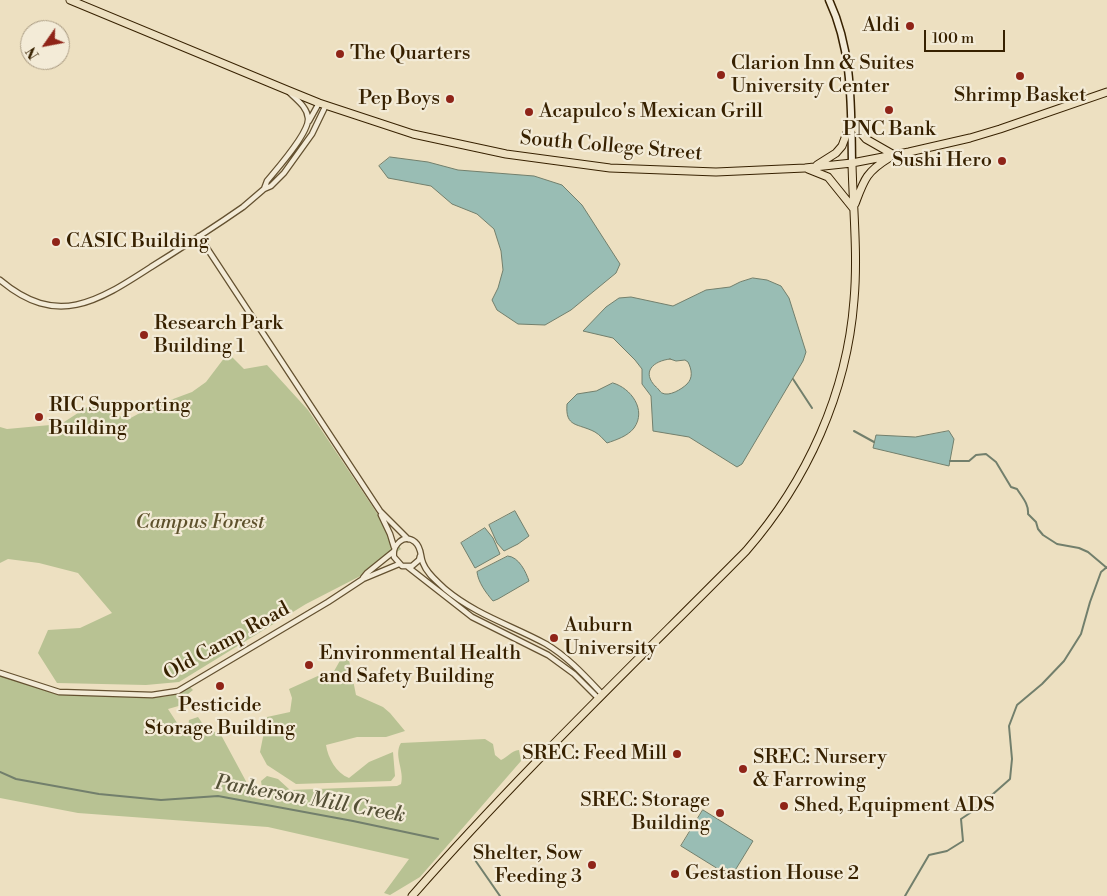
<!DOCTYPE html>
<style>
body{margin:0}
#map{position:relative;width:1107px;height:896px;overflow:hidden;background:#ede0c1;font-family:"Libre Bodoni",serif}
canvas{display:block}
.north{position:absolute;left:20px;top:20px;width:50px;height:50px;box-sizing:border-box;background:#f3ebd7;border:1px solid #a89a81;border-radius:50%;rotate:237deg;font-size:14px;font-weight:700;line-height:20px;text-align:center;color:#372100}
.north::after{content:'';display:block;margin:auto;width:18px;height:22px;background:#8f2418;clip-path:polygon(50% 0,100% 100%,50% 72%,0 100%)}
.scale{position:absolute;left:924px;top:30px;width:81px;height:22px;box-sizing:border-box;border:2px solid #372100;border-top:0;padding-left:6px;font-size:15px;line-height:18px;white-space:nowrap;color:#372100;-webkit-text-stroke:4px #f3ebd7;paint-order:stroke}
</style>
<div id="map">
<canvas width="1107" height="896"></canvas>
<div class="north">N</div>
<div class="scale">100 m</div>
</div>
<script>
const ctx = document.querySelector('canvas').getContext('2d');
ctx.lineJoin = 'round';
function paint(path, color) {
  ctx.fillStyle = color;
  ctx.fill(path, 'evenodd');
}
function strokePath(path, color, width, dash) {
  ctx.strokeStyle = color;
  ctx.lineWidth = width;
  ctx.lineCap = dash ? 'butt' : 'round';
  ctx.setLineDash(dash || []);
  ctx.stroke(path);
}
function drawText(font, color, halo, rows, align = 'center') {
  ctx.font = font + ' "Libre Bodoni",serif';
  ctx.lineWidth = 4.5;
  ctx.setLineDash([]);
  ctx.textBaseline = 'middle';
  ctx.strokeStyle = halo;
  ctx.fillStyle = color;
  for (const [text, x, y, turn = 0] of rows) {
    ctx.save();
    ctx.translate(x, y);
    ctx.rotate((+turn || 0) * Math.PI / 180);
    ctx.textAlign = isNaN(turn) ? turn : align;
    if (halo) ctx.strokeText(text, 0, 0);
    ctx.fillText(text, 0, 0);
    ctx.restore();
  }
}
paint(new Path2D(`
 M228,353L244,369L267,365L308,410L401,549L370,571L306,604L179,682L146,685L57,683L38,653L48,630L80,628L112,613L78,573L39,563L8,559L0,563V427L7,429L61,424L95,402L127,420L149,408L192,392L206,382Z
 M348,655L356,695L383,707L390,713L405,731L386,737H357L326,745C328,758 336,773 349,778L369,762L393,752L395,776L391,781L296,784L267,765L260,752L267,717L290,712L292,698L289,689L320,675L333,673L342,657Z
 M0,676L48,691L64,693L161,697L169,696L190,687L193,690L188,694L182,705L168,709L181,729L188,727L189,720L198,717L207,730L220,733L255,798L264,800L261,781L267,776L278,779L290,790L397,786L401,784C405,771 393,755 401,743L485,739L493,744L495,755L501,760C508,757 511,751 519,750L521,761L420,877L390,895L384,893L409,859L268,827L78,813L0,798Z`), '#b8c293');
const water = new Path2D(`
 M390,157L428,162L458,170L534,176L562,185L582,205L620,264L616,273L571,310L545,325L518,324L497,310L492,300L498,288L503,270L501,251L494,229L477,214L452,204L431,186L388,178L379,166Z
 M753,278L767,280L781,286L789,298L806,352L803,361L742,464L737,467L689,437L653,431L651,396L642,384V369L635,360L613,338L583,331L606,307L619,298L631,297L673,306L706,290L730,287L740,282ZM670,359L676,361L685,360L688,362C692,370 693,378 687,384C682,389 669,397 662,393C661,393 657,387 656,387C641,372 653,361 670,359Z
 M613,383C631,388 647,410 634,428C628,436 616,440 607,443C603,439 600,435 595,432C578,423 565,428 567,404L577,394L596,391Z
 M949,431L954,439L949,466L873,448L876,435L915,437Z
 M515,511L529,536L518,544L504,551L497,543L489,525Z
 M485,528L493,538L500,554L475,568L461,543Z
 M508,556C519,557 526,572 529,581L498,599L493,601C486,593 478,582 477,572Z
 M703,810L753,841L731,877L681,846Z`);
paint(water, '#99bdb4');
strokePath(water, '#727f6c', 1);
strokePath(new Path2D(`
 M793,379L812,408
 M854,431L874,442
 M950,461H969L976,455L986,454L996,462L1011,487L1017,489C1022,497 1029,504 1028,514L1036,522L1038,529L1043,535L1057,544L1079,548L1088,552L1107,568
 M0,772L16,779L99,794L161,800L218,796L353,821L438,839
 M475,860L500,896
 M905,896L929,855L947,851L963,841L961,819L976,809L1010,779L1012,759L1009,726L1017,705L1042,684L1064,661L1081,634L1090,602L1101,572L1107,567`), '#727f6c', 2);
const minor = new Path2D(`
 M309,121L319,103
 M264,189L267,181C276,170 310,132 308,118C307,107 297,100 290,93
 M199,236L380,511L408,539
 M0,280C57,328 97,302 151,267C175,252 200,236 224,220L243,207L264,189L271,186L284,173L312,134L326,105
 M381,515L390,534L394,547
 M420,556L419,560L412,566H402L394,557C392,545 404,533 415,542C422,548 420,556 423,563C427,574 437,581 445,589C476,615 511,625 546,644C568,657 585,676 603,695
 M408,567L472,617L548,655L574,674L599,699
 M363,578L367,573L393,552
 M0,673L59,692L152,695L178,691L328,602L363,579L399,564`);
const secondary = new Path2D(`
 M829,0C853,51 851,107 852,163`);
const primary = new Path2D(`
 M70,0L287,90L319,103L413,134L506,154L610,168L716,172L805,168L852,163L909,152L970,138L1000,129L1107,92
 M817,165L836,153L842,146L851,122L866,139L894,155
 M808,169L828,177L853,208
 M855,204C864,180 866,172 889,158
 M412,896C517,776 633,665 746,551C807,481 847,393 854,300C858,255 853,208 852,163`);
strokePath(minor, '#645130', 7);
strokePath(secondary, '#372100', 9);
strokePath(primary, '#372100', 9);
strokePath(minor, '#f3ebd7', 4.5);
strokePath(secondary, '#f3ebd7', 6);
strokePath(primary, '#ede0c1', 7);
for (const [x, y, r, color] of [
 [910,26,5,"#8f2418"],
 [340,54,5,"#8f2418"],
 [721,75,5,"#8f2418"],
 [1020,76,5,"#8f2418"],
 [450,99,5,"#8f2418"],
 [889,110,5,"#8f2418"],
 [529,112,5,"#8f2418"],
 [1002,161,5,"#8f2418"],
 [56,242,5,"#8f2418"],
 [144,335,5,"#8f2418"],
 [39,417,5,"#8f2418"],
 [554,638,5,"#8f2418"],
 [309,665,5,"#8f2418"],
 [220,686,5,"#8f2418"],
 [677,754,5,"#8f2418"],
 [743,769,5,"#8f2418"],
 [784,806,5,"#8f2418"],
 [720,813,5,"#8f2418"],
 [592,865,5,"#8f2418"],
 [675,874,5,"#8f2418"]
]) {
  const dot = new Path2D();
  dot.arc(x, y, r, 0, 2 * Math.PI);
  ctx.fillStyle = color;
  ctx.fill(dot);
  strokePath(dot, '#f3ebd7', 2);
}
drawText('20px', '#372100', '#f3ebd7', [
 ["Aldi",900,26,"right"],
 ["The Quarters",350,54],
 ["Clarion Inn & Suites",731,64],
 ["University Center",731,87],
 ["Shrimp Basket",1020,96,"center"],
 ["Pep Boys",440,99,"right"],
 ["Acapulco's Mexican Grill",539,112],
 ["PNC Bank",889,130,"center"],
 ["Sushi Hero",992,161,"right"],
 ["CASIC Building",66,242],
 ["Research Park",154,324],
 ["Building 1",154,347],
 ["RIC Supporting",49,406],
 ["Building",49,429],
 ["Auburn",564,626],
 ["University",564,649],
 ["Environmental Health",319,654],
 ["and Safety Building",319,677],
 ["Pesticide",220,706,"center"],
 ["Storage Building",220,729,"center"],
 ["SREC: Feed Mill",667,754,"right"],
 ["SREC: Nursery",753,758],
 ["& Farrowing",753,781],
 ["SREC: Storage",710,801,"right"],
 ["Building",710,824,"right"],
 ["Shed, Equipment ADS",794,806],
 ["Shelter, Sow",582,854,"right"],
 ["Feeding 3",582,877,"right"],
 ["Gestastion House 2",685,874]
], 'left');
drawText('20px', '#372100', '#f3ebd7', [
 ["South College Street",611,147,5],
 ["Old Camp Road",227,642,-29]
]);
drawText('italic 20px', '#5e512c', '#f3ebd7', [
 ["Campus Forest",200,523]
]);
drawText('italic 21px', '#545036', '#f3ebd7', [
 ["Parkerson Mill Creek",310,800,10]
]);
</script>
